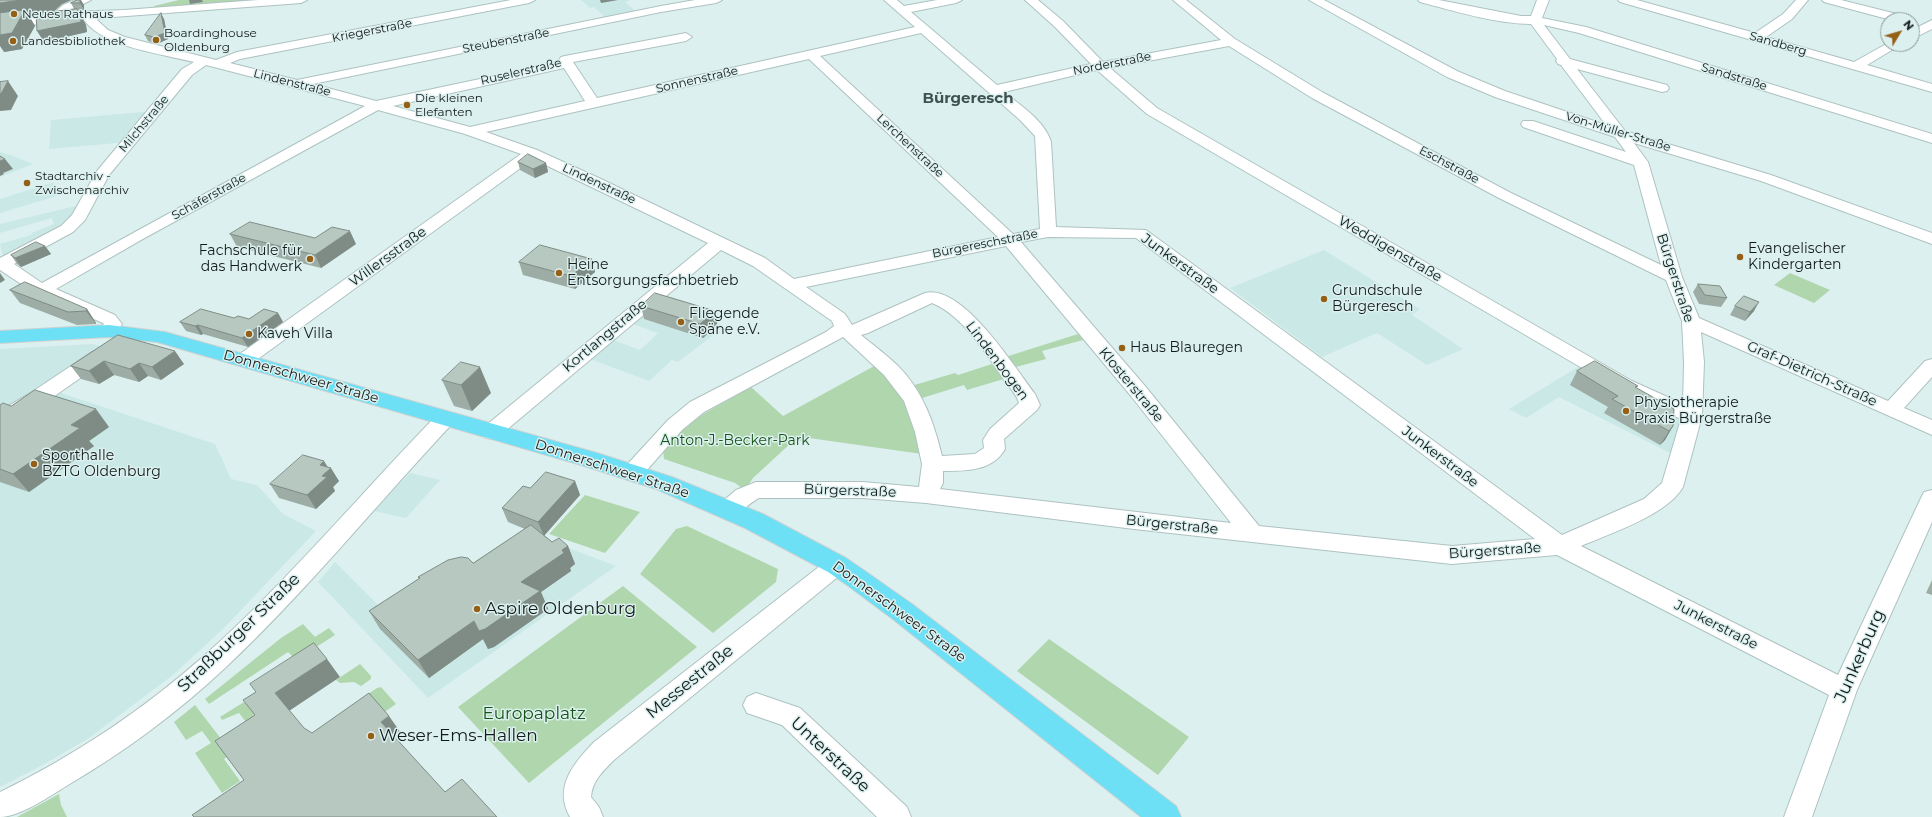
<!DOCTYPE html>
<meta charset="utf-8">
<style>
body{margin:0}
#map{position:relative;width:1932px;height:817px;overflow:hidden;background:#dcf1ef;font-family:Montserrat,sans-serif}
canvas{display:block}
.north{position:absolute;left:1880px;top:12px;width:40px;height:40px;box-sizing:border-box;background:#dcf1ef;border:1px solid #8c9b9a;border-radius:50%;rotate:52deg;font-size:11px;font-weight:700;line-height:16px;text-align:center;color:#131a1a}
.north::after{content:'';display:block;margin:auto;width:14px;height:18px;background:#956016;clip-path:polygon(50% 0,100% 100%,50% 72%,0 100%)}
</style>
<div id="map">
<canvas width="1932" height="817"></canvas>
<div class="north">N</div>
</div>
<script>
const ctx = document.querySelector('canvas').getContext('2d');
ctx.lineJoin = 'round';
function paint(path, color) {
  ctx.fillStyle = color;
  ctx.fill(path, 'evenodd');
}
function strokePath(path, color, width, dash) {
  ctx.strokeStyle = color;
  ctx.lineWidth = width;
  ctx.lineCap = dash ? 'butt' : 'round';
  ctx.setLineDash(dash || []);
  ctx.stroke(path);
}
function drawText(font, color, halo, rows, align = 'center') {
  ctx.font = font + ' Montserrat,sans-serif';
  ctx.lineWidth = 3;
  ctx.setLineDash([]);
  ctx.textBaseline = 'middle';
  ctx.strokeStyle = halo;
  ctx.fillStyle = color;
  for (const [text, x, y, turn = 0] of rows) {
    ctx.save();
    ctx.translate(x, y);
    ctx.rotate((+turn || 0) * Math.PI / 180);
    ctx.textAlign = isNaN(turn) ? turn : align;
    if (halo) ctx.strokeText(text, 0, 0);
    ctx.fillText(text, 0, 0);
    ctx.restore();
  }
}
paint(new Path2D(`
 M581,0H630L625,2L639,14L606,18L594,7L590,8Z
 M154,111L128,142L49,149L51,120Z
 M0,152L13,156L33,164L0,177Z
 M54,182L57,196L0,213V199Z
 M80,205L64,229L3,257L0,244L31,235L32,233L54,224L52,218L0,233V224Z
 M1324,250L1420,309L1412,315L1463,349L1427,365L1377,333L1322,357L1230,288Z
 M652,298L725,326L678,362L672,360L649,381L582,356L605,337L640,350L658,333L624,321Z
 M93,344L100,346L89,356L0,411V349Z
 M1586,362L1692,416L1680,458L1559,397L1526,418L1509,409Z
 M55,391L215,444L231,479L257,485L283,514L316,531L223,629L173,675L89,738L41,766L0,787V427Z
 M410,473L440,480L406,518L374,511Z
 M540,537L616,566L428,698L318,582L335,562L387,614L478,570Z`), '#c9e8e6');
paint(new Path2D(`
 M179,0H260L154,9V6Z
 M1790,273L1830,290L1814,303L1774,285Z
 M1078,334L1083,340L1042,351L1046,359L1012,368L1002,358Z
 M995,363L1007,378L967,390L964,385L919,399L911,386L955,373L958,375Z
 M876,365L905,393L922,454L809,438L790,444L753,478L745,490L735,483L664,459L663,450L678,434L700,416L751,387L783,416Z
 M585,495L640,512L605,553L549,534Z
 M687,526L778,569L776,582L713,633L640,574L676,529Z
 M623,586L697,647L529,783L458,707Z
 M303,624L315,637L329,628L335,635L296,660L288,652L209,704L205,699L281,638Z
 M1049,639L1189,737L1158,775L1017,671Z
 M360,664L371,676V679L361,686L354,682L340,683L336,680Z
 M381,687L396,704L383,713L368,694L377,688Z
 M244,702L257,712L253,715L256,721V735L239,713L222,720L220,717Z
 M195,705L232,753L224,759L240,781L222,793L195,753L211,743L202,731L186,740L174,722Z
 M59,794L61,805L67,817H17Z`), '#b0d6ad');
const minor = new Path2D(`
 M75,0H91L68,12L124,10L258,0H307L301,3L100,18L97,20L108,30L125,37L216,60L237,52L511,0H535L529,3L240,59L230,63L297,80L661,6L695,0H722L716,3L661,12L313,84L376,101L560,62L559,60L561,57L565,56L686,33L692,37L686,41L573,62L597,98L915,27L884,0H897L904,6L937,0H962L956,3L911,12L997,85L1091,64L1055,27L1025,0H1038L1063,21L1103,62L1221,40L1173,0H1186L1235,39L1322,92L1509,192L1661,265L1634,165L1523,127L1521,124L1523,121H1533L1626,152L1615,137L1495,97L1447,77L1309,0H1324L1457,71L1505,91L1606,125L1561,65L1558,64L1556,61L1557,59L1531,24C1498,24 1453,11 1420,2L1418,0H1439L1521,16H1531L1537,0H1549L1542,18L1586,27L1932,134V143L1579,33L1544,25L1570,59L1667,85L1669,88L1667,91L1662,92L1577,69L1625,131L1771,175L1932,233V244L1761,181L1634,143L1648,162L1682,277L1699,318L1888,401L1925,361L1932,359V377L1904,408L1932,420V435L1701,332L1704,362L1702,416L1683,487C1667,515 1611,533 1581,546L1838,675L1921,498L1924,492L1932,490V522L1857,690L1812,817H1784L1829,695L1557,555L1452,564L1134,529L926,503L863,498H759C745,505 738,520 721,515L718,509L721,503L736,490L756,482H863L919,487L922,464L915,432L904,401L884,375L843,337L704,412L682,430L640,478L632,481L624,478L621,473L624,468L668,420L690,402L826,332L834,326L832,321L753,266L721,250L498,437L491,439L484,437L481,432L484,427L708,243L533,159L251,364L244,366L237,364L235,360L237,356L521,154L465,134L378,110L141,240L56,289L115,315L122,324L115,335L109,337L103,335L100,331L104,324L103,323L36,294L0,270V258L61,226L72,215L97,171L182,69L194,62C162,54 103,47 84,20L85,18L0,29V21L53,14L63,5ZM921,33L1020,120L1035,136L1040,229L1013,234L820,56ZM1229,46L1312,98L1499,198L1666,280L1682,321L1684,362L1683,404L1632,381L1157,108L1110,68ZM809,59L998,237L794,279L765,258L601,179L537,150L486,132ZM206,65L365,106L42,283L14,264L73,232L85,220L109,175L192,75ZM564,68L585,101L470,127L393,106ZM1097,70L1147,114L1618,389L1681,419L1662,483L1644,499L1562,535L1146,230L1056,227L1051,142C1045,121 1020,105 1004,92ZM1048,237L1136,238L1535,539L1452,546L1259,526L1145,386L1021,242ZM1006,246L1131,396L1231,523L940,489L943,483V471C966,471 993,471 1005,449L1004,439L1037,410L1040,405L1035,394C1015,368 963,284 925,293L852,325L845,314L806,287ZM932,303C962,315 987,354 1004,380C1009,387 1017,395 1019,403L990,429L983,440L984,448L975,454L942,456C934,423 923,391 898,366C887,355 873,345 861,335L868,333Z
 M1618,0H1637L1755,33L1783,14L1796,0H1808L1792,19L1766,37L1854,62L1888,43L1902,44L1867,65L1932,84V92L1620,2Z
 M1822,0H1841L1909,17L1911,20H1891L1824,2Z
 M1932,20V29L1912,39V30Z
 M99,350L106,352L108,356L106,360L46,402L7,425L0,427V411L32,392L92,352Z
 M445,412L452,414L455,419L452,424C376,505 305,593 224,669C177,713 124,752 68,785C50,796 20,817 0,817V792C74,756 143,710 205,655C288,581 360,494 438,414Z
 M837,556L845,559L849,565L845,571L614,760C603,771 592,781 591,797L599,807L603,817H570C553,787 574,763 594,742L829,559Z
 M756,693L800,708L907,807L911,817H877L782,725L747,713L743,705L747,697Z`);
const major = new Path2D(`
 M109,325L165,332L597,453L672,477L763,514L846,558L865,571L912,604L1176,806L1181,817H1141L894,620L847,585L828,572L745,528L656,489L581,465L157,342L109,337L0,343V331Z`);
strokePath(minor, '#adc2c1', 2);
strokePath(major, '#d0d1d1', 2);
paint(minor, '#fff');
paint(major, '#6ee0f6');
paint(new Path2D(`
 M0,0H71L62,4L53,12L74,9L71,3L77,0L84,5V10H77L86,25L87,32L44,42L36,15L29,16L35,26L22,49L4,52Z
 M164,19L168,39L157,44L148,41L145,35Z
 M518,162L546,163L548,172L535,178L520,170Z
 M230,234L315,238L356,244L321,268L237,247Z
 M45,246L51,254L21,267L17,264L11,255Z
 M592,259L595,272L575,289L523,275L519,262Z
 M1698,284L1727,298L1721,307L1699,304L1693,292Z
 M10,290L87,309L96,323V324L77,325L20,303Z
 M641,306L715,311L717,324L703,338L644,319Z
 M1735,306L1754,311L1745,321L1730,315Z
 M278,313L283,322L248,347L203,334L201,335L186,331L180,322L234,318L249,319Z
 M118,335L184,364L161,380L148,376L139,382L114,375L99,384L81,379L71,366Z
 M1577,371L1637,388L1673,426L1665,440L1660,445L1604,413L1608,407L1570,385Z
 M442,380L491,393L472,411L454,406Z
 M0,405L11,406L109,427L89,441L94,446L29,492L0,482Z
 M328,467L339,481L333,487L335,491L316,509L279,498L270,484Z
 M575,481L580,495L544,535L552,542L568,546L575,564L570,568L571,571L541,592L548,609L494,647L488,649L483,639L429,678L380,629L369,611L419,579L418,577L473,563L525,529L508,522L502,508L530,488Z
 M1932,580V595L1926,593Z`), '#9daca5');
paint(new Path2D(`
 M21,0H71L62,4L52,13L29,16L35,26L22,49L4,52L0,46V3Z
 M80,0H81L84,5V10L80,3Z
 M189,0H202L203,2L190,4Z
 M600,0H618L601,3Z
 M161,13L164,19L168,39L157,44L154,37Z
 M80,14L86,25L87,32L44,42L37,31Z
 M8,81L18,96L11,110L0,111V94Z
 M5,159L13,169L3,173L4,174L0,176V161Z
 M546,163L548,172L535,178L533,169Z
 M350,231L356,244L321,268L315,255Z
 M45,246L51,254L21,267L15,258Z
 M592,259L595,272L575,289L571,276Z
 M0,273L5,280L0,283Z
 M1759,302L1754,311L1745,321L1750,312Z
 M87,309L96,323V324L86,311Z
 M715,311L717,324L703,338L700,324Z
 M278,313L283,322L248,347L242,338Z
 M198,325L203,334L201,335L195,326Z
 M175,351L184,364L161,380L152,367Z
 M104,361L114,375L99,384L89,371Z
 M139,363L148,376L139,382L130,369Z
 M480,367L491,393L472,411L461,385Z
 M96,409L109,427L89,441L94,446L29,492L13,474L71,425Z
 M1673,426L1665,440L1660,445L1669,431Z
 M324,461L329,469L331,468L339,481L333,487L335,491L316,509L307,495L322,476L320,465Z
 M575,481L580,495L544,536L538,522Z
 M568,546L575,564L570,568L571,571L541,592L548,609L494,647L488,649L479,631L521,582L562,550Z
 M474,621L483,639L429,678L418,660Z
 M327,659L340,677L289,711L275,693Z
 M389,716L401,733L393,739L381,722Z`), '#7f8c86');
const building = new Path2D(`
 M0,0H21L0,3Z
 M77,0H80V3H71Z
 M77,9L80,14L81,22L37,31L36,14Z
 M25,10L12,33L0,35V13Z
 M161,13L165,33L154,37L145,35Z
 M8,81L1,94H0V82Z
 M528,154L546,163L533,169L518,162Z
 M0,156L5,159L0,161Z
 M250,222L315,238L332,227L350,231L315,255L230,234Z
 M36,242L45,246L15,258L11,255Z
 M540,245L592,259L571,276L519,262Z
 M25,282L87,309L86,311L68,312L10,290Z
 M1698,284L1720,286L1727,298L1705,295Z
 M655,293L715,311L700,324L641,306Z
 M1744,296L1759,302L1750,312L1735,306Z
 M201,309L234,318L238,316L249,319L264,309L278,313L242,338L198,325L195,326L180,322Z
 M118,335L175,351L152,367L139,363L130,369L104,361L89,371L71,366Z
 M1595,361L1638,386L1635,387L1674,409L1673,426L1669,431L1612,399L1618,396L1577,371Z
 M461,362L480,367L461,385L442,380Z
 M35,390L96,409L71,425L80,428L13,474L0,469V405L3,403L11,406Z
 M303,455L324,461L320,465L331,468L322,476L327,477L307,495L270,484Z
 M546,472L575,481L538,522L502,508L523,486L530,488Z
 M531,525L552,542L559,538L568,546L562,550L564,553L521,582L540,591L485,629L479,631L474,621L418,660L369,611L420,578L418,577L448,560L461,557L468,558L473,563Z
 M314,643L327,659L275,693L304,728L312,733L369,693L389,716L381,722L445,792L462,779L497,817H194L192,815L244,780L215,741L255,715L243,700L256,692L250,684Z`);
paint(building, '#b6c8c0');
strokePath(building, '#7f8c86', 1);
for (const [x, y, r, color] of [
 [14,14,4,"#956016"],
 [156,40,4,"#956016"],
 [13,41,4,"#956016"],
 [407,105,4,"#956016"],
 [27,183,4,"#956016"],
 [1740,257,4,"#956016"],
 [310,259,4,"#956016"],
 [559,273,4,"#956016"],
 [1324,299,4,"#956016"],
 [681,322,4,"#956016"],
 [249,334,4,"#956016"],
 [1122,348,4,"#956016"],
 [1626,411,4,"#956016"],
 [34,464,4,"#956016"],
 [477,609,4,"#956016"],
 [371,736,4,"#956016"]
]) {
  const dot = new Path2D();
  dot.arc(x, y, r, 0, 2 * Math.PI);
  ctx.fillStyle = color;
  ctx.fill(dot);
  strokePath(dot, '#dcf1ef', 1.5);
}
drawText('12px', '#131a1a', '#dcf1ef', [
 ["Neues Rathaus",22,14],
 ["Boardinghouse",164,33],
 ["Oldenburg",164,47],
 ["Landesbibliothek",21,41],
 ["Die kleinen",415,98],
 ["Elefanten",415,112],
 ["Stadtarchiv -",35,176],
 ["Zwischenarchiv",35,190]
], 'left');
drawText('12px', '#131a1a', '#dcf1ef', [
 ["Kriegerstraße",372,31,-11],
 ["Steubenstraße",506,41,-11],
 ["Sandberg",1778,44,16],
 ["Norderstraße",1112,64,-11],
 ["Ruselerstraße",521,72,-13],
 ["Sandstraße",1734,77,17],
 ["Sonnenstraße",697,80,-13],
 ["Lindenstraße",292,83,14],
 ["Milchstraße",144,124,-50],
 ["Von-Müller-Straße",1618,132,17],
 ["Lerchenstraße",910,146,43],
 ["Eschstraße",1449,165,28],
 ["Lindenstraße",599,184,25],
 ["Schäferstraße",209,197,-29],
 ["Bürgereschstraße",985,244,-11]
]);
drawText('14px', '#131a1a', '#dcf1ef', [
 ["Weddigenstraße",1390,249,30],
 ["Willersstraße",388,257,-36],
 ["Junkerstraße",1180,264,36],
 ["Bürgerstraße",1675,278,72],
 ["Kortlangstraße",605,336,-40],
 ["Lindenbogen",997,361,53],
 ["Graf-Dietrich-Straße",1812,374,24],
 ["Donnerschweer Straße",301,377,16],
 ["Klosterstraße",1131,385,50],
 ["Junkerstraße",1440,457,37],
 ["Donnerschweer Straße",612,469,18],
 ["Bürgerstraße",850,491,2],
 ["Bürgerstraße",1172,525,6],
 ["Bürgerstraße",1495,551,-4],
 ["Donnerschweer Straße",899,612,36],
 ["Junkerstraße",1716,625,27]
]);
drawText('14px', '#131a1a', '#dcf1ef', [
 ["Evangelischer",1748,249],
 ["Kindergarten",1748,265],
 ["Fachschule für",302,251,"right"],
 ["das Handwerk",302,267,"right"],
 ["Heine",567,265],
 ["Entsorgungsfachbetrieb",567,281],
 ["Grundschule",1332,291],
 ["Bürgeresch",1332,307],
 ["Fliegende",689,314],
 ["Späne e.V.",689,330],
 ["Kaveh Villa",257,334],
 ["Haus Blauregen",1130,348],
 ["Physiotherapie",1634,403],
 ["Praxis Bürgerstraße",1634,419],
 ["Sporthalle",42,456],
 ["BZTG Oldenburg",42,472]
], 'left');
drawText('14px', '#155316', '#dcf1ef', [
 ["Anton-J.-Becker-Park",735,441]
]);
drawText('bold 15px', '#3f5150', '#dcf1ef', [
 ["Bürgeresch",968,99]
]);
drawText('17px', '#131a1a', '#dcf1ef', [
 ["Aspire Oldenburg",485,609],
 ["Weser-Ems-Hallen",379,736]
], 'left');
drawText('17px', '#131a1a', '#dcf1ef', [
 ["Straßburger Straße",239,633,-44],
 ["Junkerburg",1860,656,-66],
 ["Messestraße",690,682,-39],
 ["Unterstraße",830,755,43]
]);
drawText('17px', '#155316', '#dcf1ef', [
 ["Europaplatz",534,714]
]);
</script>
